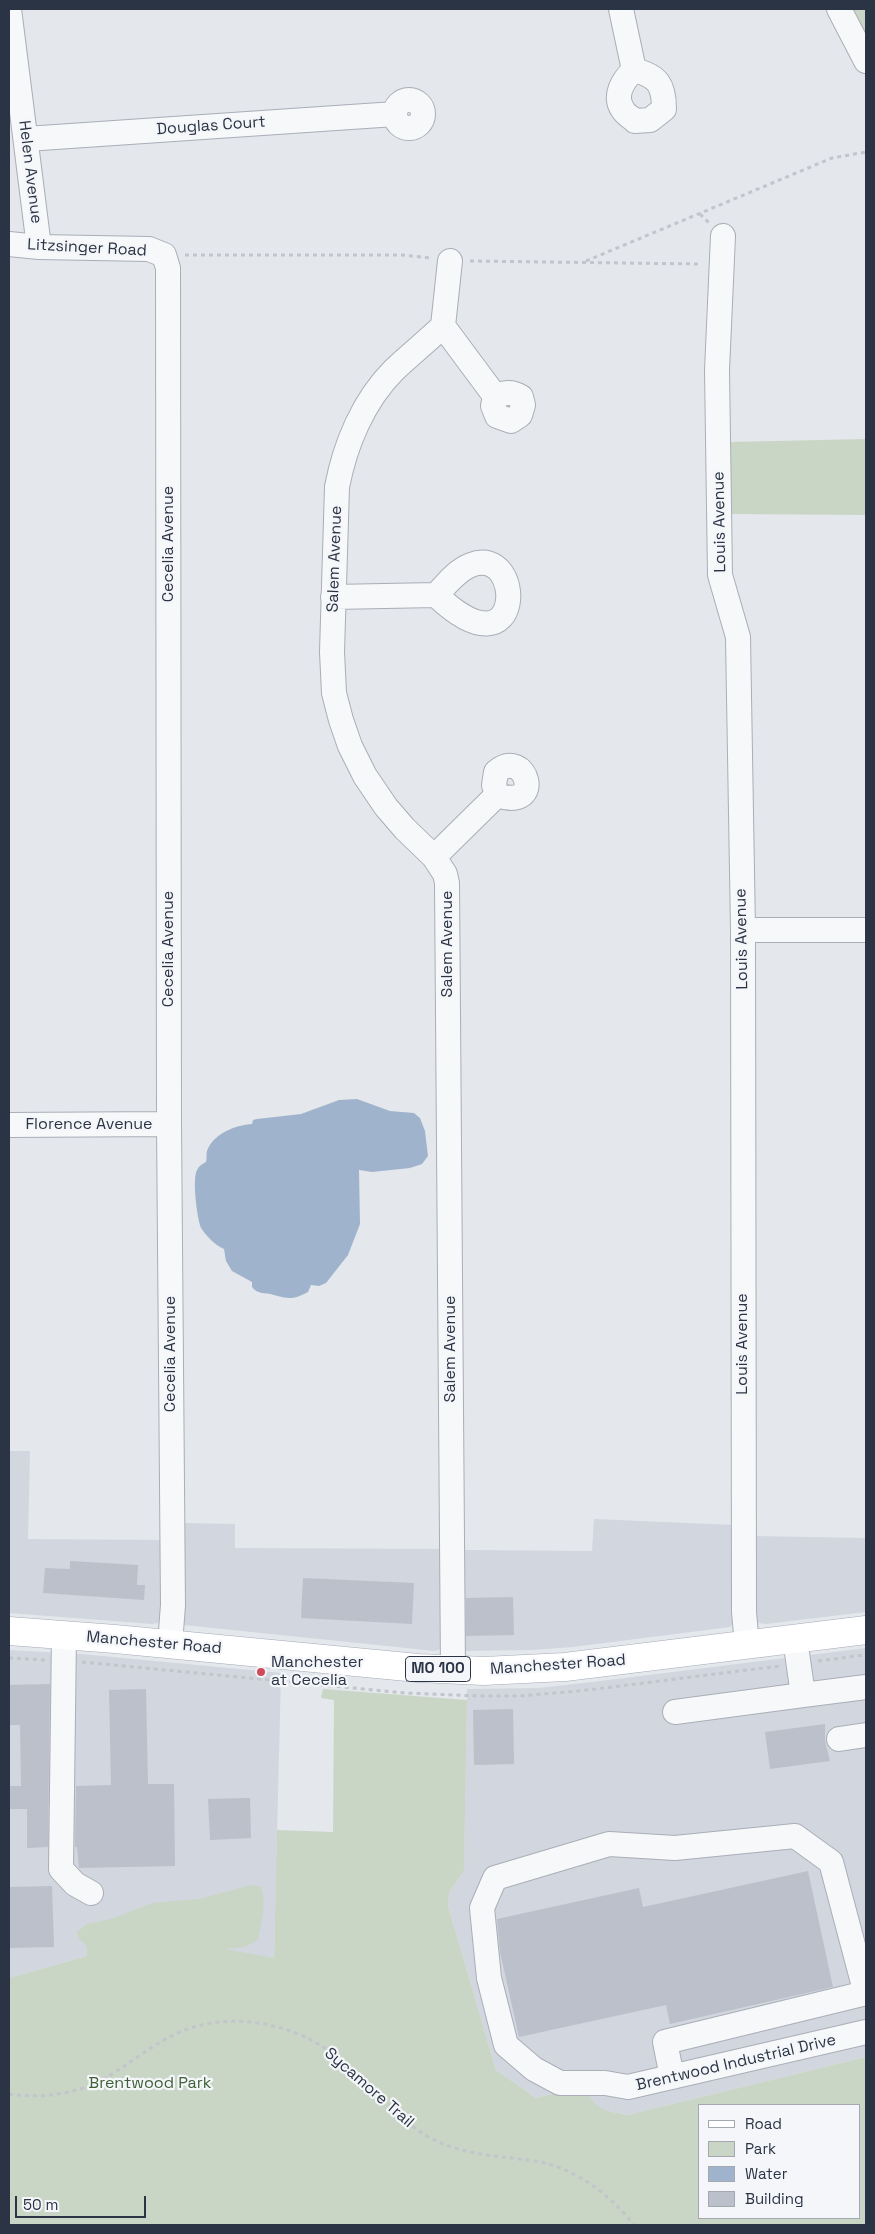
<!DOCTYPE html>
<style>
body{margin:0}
#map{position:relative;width:875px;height:2234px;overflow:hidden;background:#e4e7ec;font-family:"Space Grotesk",sans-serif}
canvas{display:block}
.frame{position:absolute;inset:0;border:10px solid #2b3445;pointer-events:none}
.legend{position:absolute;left:698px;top:2104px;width:162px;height:115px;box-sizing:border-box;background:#f4f6f9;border:1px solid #a4a8b1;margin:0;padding:6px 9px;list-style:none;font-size:15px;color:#2b3445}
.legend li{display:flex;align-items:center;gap:10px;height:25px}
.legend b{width:25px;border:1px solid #a4a8b1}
.scale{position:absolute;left:15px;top:2196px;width:131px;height:22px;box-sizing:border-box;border:2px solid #2b3445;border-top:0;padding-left:6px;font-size:15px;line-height:18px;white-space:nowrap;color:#2b3445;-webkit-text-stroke:4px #f4f6f9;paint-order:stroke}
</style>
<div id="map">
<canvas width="875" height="2234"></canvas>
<div class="frame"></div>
<ul class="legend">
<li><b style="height:6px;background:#fff"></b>Road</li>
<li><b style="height:14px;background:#c9d6c5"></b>Park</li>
<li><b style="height:14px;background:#9fb4cc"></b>Water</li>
<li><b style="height:14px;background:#bbc0ca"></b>Building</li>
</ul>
<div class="scale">50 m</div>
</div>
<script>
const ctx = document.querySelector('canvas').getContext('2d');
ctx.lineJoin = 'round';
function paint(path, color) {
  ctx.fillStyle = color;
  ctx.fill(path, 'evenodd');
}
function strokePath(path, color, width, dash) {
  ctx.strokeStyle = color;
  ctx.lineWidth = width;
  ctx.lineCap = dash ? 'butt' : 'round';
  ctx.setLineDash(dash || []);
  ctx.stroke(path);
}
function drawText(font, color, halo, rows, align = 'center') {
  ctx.font = font + ' "Space Grotesk",sans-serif';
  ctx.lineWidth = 4.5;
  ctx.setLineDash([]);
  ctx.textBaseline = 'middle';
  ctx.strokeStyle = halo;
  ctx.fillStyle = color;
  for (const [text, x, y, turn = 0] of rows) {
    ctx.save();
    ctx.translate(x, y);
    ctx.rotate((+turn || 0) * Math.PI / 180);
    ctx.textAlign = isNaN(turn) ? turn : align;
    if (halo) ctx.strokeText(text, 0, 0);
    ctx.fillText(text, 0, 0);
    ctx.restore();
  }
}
paint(new Path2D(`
 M9,1451H30L28,1539L164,1540L161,1620L158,1623L152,1624L9,1613Z
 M594,1519L734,1525L733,1624L730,1627L573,1647L531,1650L466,1651L463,1647L461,1550L592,1551Z
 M183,1523L235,1524V1548L444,1549L443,1644L440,1649L435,1651L184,1625L182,1619Z
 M753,1536L866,1538V1612L766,1624L759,1623L757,1620Z
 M866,1648V2057L627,2115L599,2109L590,2099L585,2086L536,2098L496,2070L448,1906L449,1892L464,1871L467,1689L539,1688L592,1682Z
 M9,1650L81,1654L281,1673L274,1958L86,1945L87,1956L9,1978Z`), '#d2d6de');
paint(new Path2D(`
 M851,9H866V40Z
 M866,439V515L731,514L729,442Z
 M323,1689L467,1700L464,1871L449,1892L448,1906L496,2070L536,2098L585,2086C595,2111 604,2110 627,2115L866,2057V2225H9V1978L87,1956L86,1945L79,1939L77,1932L87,1924L111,1919L152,1903L199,1899L252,1885L261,1887C267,1904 261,1922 258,1940L245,1947L225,1949L274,1958L277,1830L333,1832L334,1700L321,1698ZM699,2105H859V2218H699Z`), '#c9d6c5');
paint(new Path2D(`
 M357,1099L390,1111L414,1113L420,1118L425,1131L428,1156L422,1164L410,1168L372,1172L359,1170L360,1224L348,1255L326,1283L319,1286L311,1285L308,1292C293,1300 289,1299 274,1295C265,1292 258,1295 252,1287V1282L232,1271L226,1261L224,1249C215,1245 206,1236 201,1228C197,1218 192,1179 197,1170C199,1166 202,1164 206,1162C207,1158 206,1155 207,1151C213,1134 235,1125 252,1124L253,1120L257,1119L301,1114L339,1100Z`), '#9fb4cc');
paint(new Path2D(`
 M70,1561L138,1565L137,1585H145L144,1600L43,1593L45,1568L70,1569Z
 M303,1578L414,1583L412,1624L301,1618Z
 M513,1597L514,1635L466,1636V1598Z
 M50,1684L48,1847L27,1848V1809H9V1786H21L20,1725H9V1685Z
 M146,1689L148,1784H174L175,1866L79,1868L77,1847H75L76,1786L111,1785L109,1690Z
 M513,1709L514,1764L474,1765L473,1710Z
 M825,1724V1741L830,1761L770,1769L765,1732Z
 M250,1798L251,1838L210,1840L208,1799Z
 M808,1871L833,1987L670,2024L666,2005L519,2037L500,1952L497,1919L639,1888L643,1907Z
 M52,1886L54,1947L9,1948V1887Z`), '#bbc0ca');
const minor = new Path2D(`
 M9,9L39,247
 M621,9L634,70
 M839,9L866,61
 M634,70C658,76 664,85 664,109L650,120L635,121C632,118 625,114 623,110C613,96 623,80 634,70Z
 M395 114a14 14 0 1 1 28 0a14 14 0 1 1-28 0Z
 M26,139L395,114
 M723,236L717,370L720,575L738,637L743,930L744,1612L747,1645
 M9,244L39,247L149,249L164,255L168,268L169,1124L173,1605L170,1644
 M450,261L443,326C427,341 410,355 394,370C363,401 345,445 337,487L332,652L334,693L341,720L350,746L365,776L386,807L405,829L434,857L445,874L447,883L453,1670
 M443,326L495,396C505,393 511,391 521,397L523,405L520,415L511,421L497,416L493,406L495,396
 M333,597L436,595C446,585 457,570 471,565C525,543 526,681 436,595
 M434,857L497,795C546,812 526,746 496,772L494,785L497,795
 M743,930H866
 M9,1125L169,1124
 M64,1635L61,1869L75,1884L91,1893
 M795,1639L803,1695L866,1687
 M675,1712L803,1695
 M839,1739L866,1735
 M866,1994L831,1862L795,1836L675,1848L609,1844L495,1878L482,1908L489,1978L506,2045L534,2069L560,2083H605L628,2087L866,2032
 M672,2077L665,2042L866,1993`);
const major = new Path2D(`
 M9,1631L115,1639L418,1668L484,1671L565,1667L866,1630`);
strokePath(minor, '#a9aeb7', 26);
strokePath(major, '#a3abb8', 29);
strokePath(new Path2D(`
 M700,214L710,224
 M185,255H402L431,258
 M470,261L701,264
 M586,261L832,158L866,152
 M9,1658L46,1660
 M818,1661L864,1655
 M82,1662L405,1693L480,1696H519L579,1691L780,1666
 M9,2094C42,2099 78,2094 107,2077C141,2057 167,2031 206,2024C246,2016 293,2026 326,2049C343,2061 359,2077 374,2092C394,2111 413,2131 439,2142C470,2156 502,2156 535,2161C576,2168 609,2194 634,2225`), '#c2c5cb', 3, [4, 4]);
strokePath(minor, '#f7f8fa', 24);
strokePath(major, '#fff', 28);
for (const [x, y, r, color] of [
 [261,1672,5,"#d1495b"]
]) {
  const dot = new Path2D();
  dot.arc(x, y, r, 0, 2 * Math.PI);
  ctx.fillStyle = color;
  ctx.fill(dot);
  strokePath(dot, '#f4f6f9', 2);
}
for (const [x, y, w] of [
 [438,1669,65]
]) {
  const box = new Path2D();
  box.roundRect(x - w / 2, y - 12.5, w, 25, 4);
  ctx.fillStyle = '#f4f6f9';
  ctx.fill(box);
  strokePath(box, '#2b3445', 1);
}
drawText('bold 15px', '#2b3445', null, [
 ["MO 100",438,1669]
]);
drawText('16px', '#2b3445', '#f4f6f9', [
 ["Douglas Court",211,126,-4],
 ["Helen Avenue",30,172,83],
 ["Litzsinger Road",87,248,3],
 ["Louis Avenue",720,522,-91],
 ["Cecelia Avenue",169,544,-90],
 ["Salem Avenue",335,559,-88],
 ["Louis Avenue",742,939,-91],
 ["Salem Avenue",448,944,-90],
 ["Cecelia Avenue",169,949,-90],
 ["Florence Avenue",89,1125],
 ["Louis Avenue",743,1344,-90],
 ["Salem Avenue",451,1349,-90],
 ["Cecelia Avenue",171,1354,-90],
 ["Manchester Road",154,1643,5],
 ["Manchester Road",558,1665,-4],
 ["Brentwood Industrial Drive",736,2063,-13],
 ["Sycamore Trail",369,2088,41]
]);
drawText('16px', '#2b3445', '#f4f6f9', [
 ["Manchester",271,1663],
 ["at Cecelia",271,1681]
], 'left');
drawText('16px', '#3f6138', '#f4f6f9', [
 ["Brentwood Park",150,2084]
]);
</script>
